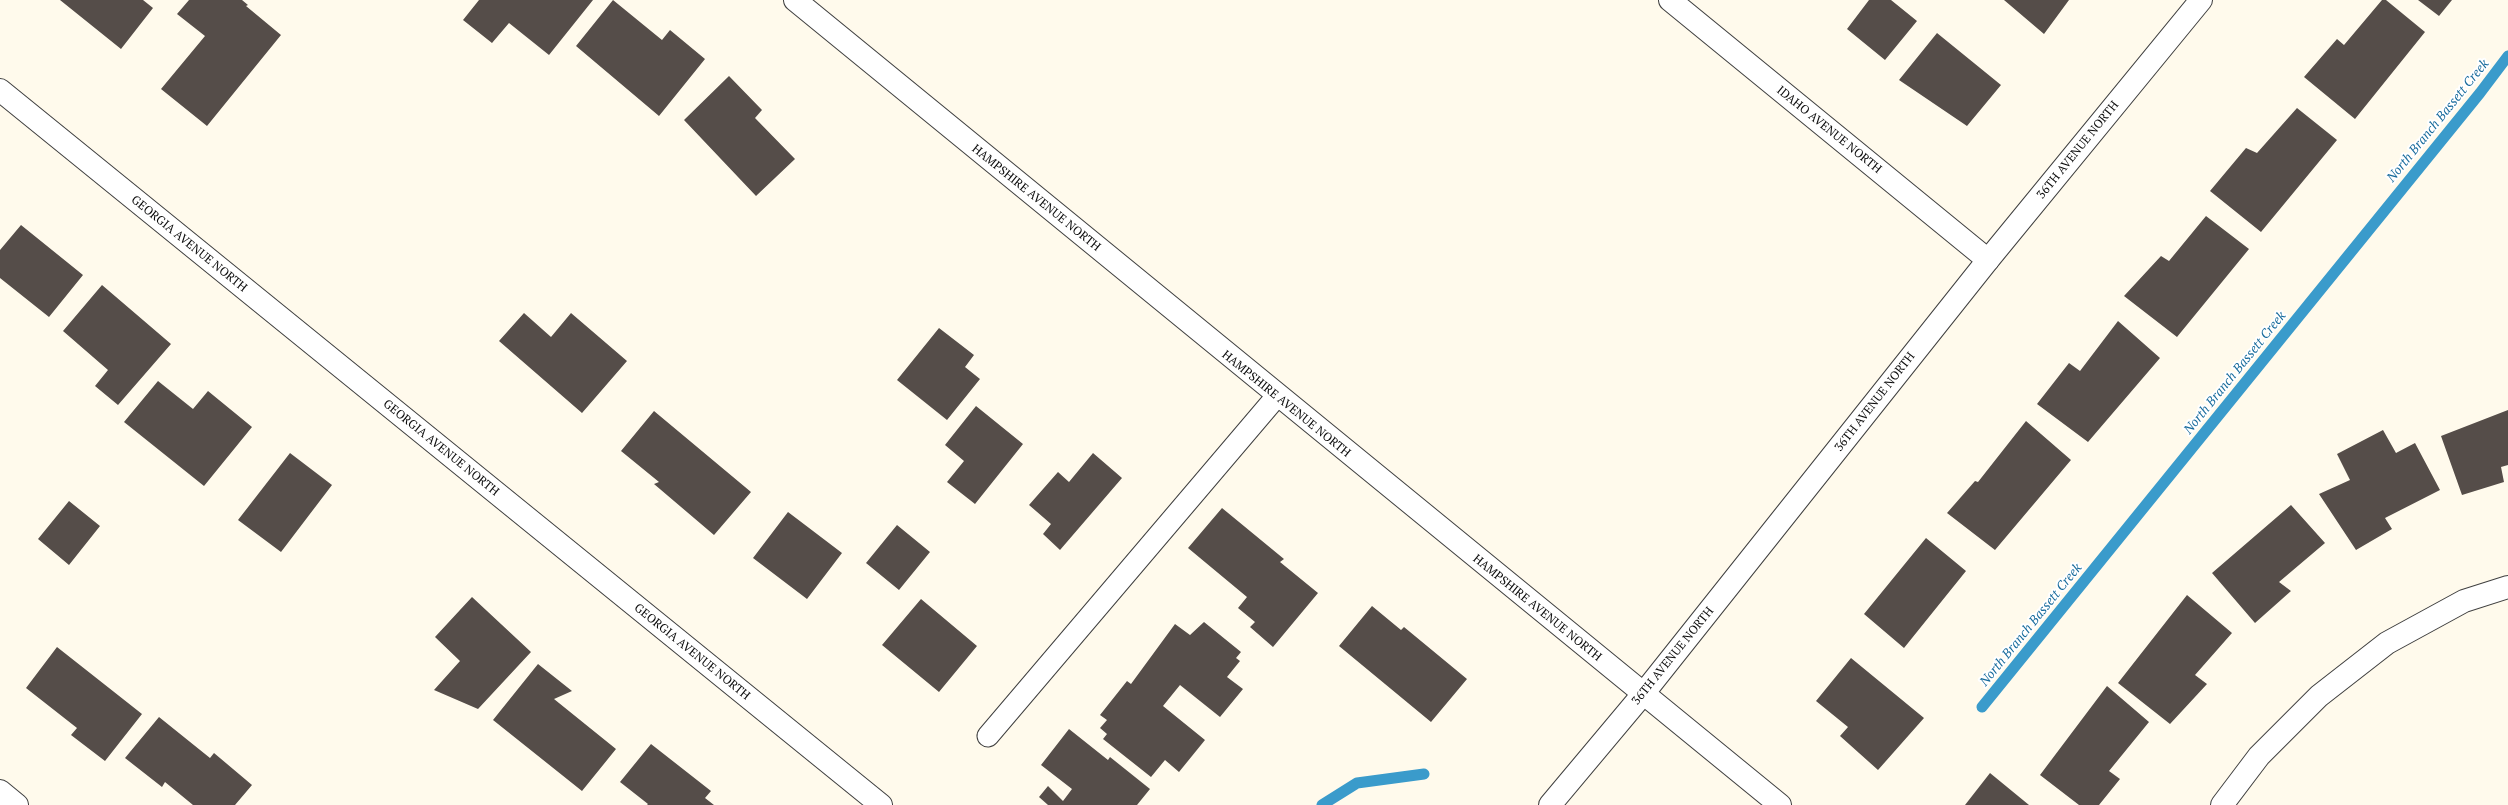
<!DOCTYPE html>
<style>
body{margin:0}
canvas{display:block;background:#fffaec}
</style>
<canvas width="2508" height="805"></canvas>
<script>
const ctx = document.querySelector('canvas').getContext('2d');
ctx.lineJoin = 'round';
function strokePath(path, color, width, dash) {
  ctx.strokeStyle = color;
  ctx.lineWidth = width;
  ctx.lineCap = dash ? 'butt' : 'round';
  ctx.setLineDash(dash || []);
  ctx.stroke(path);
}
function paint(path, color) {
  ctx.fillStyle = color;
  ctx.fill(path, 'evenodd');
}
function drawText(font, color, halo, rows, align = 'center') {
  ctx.font = font + ' "PT Serif",serif';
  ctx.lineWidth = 4;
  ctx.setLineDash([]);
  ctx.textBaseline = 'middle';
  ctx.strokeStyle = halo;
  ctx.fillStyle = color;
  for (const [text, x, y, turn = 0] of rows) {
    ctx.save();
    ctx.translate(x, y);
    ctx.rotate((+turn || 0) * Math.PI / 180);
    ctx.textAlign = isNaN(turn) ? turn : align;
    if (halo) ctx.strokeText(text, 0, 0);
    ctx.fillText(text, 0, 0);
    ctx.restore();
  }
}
strokePath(new Path2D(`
 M1982,707L2480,93L2508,56
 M1322,805L1357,783L1424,774`), '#3a9bcb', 11);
paint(new Path2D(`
 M60,0H143L153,8L121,49Z
 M189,0H242L248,5L246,6L281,35L207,126L161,89L205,36L177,14Z
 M479,0H593L549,55L509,23L492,43L463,20Z
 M613,0L662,40L670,30L705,59L659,116L576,46Z
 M1869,0H1891L1917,21L1885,60L1847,29Z
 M2004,0H2069L2044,34Z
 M2382,0H2386L2425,32L2355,119L2304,77L2337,39L2344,45Z
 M2418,0H2452L2439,16Z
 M1937,33L2001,85L1967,126L1899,80Z
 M729,76L762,110L755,118L795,159L756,196L684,120Z
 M2297,108L2337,140L2261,232L2210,191L2246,148L2257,153Z
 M2206,216L2249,249L2177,337L2124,296L2161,256L2169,261Z
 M21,225L83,275L49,317L0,278V250Z
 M102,285L171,344L118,405L95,386L108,370L63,331Z
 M524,313L551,337L571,313L627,361L582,413L499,341Z
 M2118,321L2160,358L2088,442L2037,404L2069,363L2080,371Z
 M939,328L974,355L965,367L980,379L947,420L897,380Z
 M158,381L193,409L208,391L252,427L204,486L124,422Z
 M976,406L1023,444L975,504L947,482L964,461L945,445Z
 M2508,410V465L2501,467L2504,482L2462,495L2441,436Z
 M654,411L751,492L714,535L654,484L659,482L621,451Z
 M2026,421L2071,460L1995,550L1947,513L1975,481L1978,482Z
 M2383,430L2396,453L2415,443L2440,490L2385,518L2392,529L2356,550L2319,494L2350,480L2337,454Z
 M290,453L332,485L281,552L238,520Z
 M1093,453L1122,478L1060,550L1043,534L1051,524L1029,505L1058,472L1069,482Z
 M69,501L100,526L69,565L38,539Z
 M2291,505L2325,543L2279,582L2291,591L2255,623L2212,573Z
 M1222,508L1284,559L1280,562L1318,593L1273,647L1250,627L1255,622L1238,608L1247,597L1188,548Z
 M788,512L842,553L807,599L753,558Z
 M897,525L930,552L899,590L866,563Z
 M1926,538L1966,571L1904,648L1864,614Z
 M2187,595L2232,633L2195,675L2207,684L2170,724L2118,683Z
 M472,597L531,652L478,709L434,690L460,661L435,637Z
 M921,599L977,646L939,692L882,645Z
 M1372,606L1401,630L1404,627L1467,679L1431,722L1339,646Z
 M1204,622L1241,652L1236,658L1240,661L1227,677L1243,689L1220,717L1180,685L1163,706L1205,740L1179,772L1165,760L1151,777L1103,739L1107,734L1100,728L1107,720L1100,715L1127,681L1131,684L1175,624L1190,635Z
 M57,647L142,714L105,761L71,735L77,728L26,688Z
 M1851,658L1924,718L1878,770L1840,736L1848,727L1816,701Z
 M538,664L572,691L554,699L616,749L582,791L493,720Z
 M2107,686L2149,722L2109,771L2120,779L2099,805H2079L2040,775Z
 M159,717L210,758L214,753L252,785L235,805H193L165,782L162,787L125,758Z
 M1069,729L1108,760L1110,757L1150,789L1137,805H1048L1039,797L1048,786L1063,801L1072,789L1041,765Z
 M651,744L711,791L705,798L714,805H647L648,804L620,782Z
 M1990,773L2029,805H1965Z`), '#554d49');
const service = new Path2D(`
 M988,736L1277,396`);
const minor = new Path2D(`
 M795,0L1780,805
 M1670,0L1988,260
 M0,90L881,805
 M0,791L17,805
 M2222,805L2259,756L2319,696L2387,643L2464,601L2508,587`);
const tertiary = new Path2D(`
 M1550,805L1643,694L1988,260L2201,0`);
strokePath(service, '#404040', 23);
strokePath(minor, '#404040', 24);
strokePath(tertiary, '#404040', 24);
strokePath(service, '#fff', 21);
strokePath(minor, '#fff', 22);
strokePath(tertiary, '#fff', 22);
drawText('12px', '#0d0d0d', '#fff', [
 ["IDAHO AVENUE NORTH",1829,130,39],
 ["36TH AVENUE NORTH",2078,150,-51],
 ["HAMPSHIRE AVENUE NORTH",1036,198,39],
 ["GEORGIA AVENUE NORTH",189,244,39],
 ["36TH AVENUE NORTH",1875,402,-52],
 ["HAMPSHIRE AVENUE NORTH",1286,404,39],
 ["GEORGIA AVENUE NORTH",441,448,39],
 ["HAMPSHIRE AVENUE NORTH",1537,608,39],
 ["GEORGIA AVENUE NORTH",692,652,39],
 ["36TH AVENUE NORTH",1673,656,-51]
]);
drawText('italic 13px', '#186b9c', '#fff', [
 ["North Branch Bassett Creek",2438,121,-51],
 ["North Branch Bassett Creek",2235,373,-51],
 ["North Branch Bassett Creek",2031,625,-51]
]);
</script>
